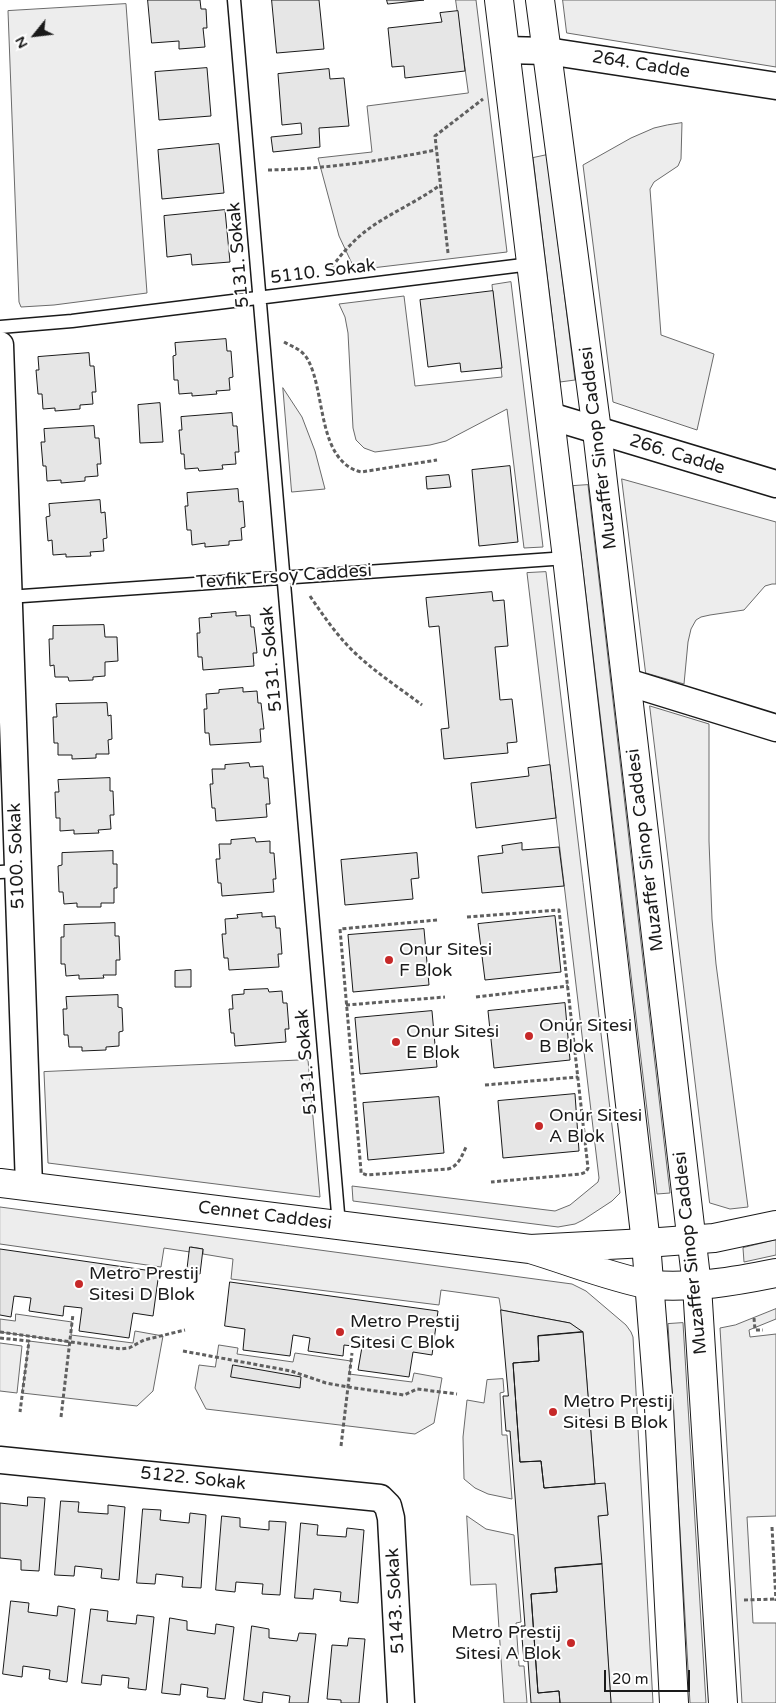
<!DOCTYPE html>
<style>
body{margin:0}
#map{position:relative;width:776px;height:1703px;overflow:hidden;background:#fff;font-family:"Varela Round",sans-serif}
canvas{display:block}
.north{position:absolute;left:10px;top:10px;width:50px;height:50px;-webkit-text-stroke:4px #fff;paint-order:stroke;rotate:241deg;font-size:14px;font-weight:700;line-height:20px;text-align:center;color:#1a1a1a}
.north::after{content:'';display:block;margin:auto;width:18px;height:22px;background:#1a1a1a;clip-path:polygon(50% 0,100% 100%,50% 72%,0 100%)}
.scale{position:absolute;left:604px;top:1670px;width:86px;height:22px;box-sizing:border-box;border:2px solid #1a1a1a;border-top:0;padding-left:6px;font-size:15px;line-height:18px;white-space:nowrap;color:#1a1a1a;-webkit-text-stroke:4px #fff;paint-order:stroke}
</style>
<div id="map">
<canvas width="776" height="1703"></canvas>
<div class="north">N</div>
<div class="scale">20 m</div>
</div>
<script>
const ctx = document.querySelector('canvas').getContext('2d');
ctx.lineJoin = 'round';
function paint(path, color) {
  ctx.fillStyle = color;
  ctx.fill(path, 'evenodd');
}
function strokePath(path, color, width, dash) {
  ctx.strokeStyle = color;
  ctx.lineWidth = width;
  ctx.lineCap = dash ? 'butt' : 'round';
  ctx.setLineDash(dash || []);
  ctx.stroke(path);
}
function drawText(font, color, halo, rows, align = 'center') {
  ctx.font = font + ' "Varela Round",sans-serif';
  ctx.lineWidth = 4;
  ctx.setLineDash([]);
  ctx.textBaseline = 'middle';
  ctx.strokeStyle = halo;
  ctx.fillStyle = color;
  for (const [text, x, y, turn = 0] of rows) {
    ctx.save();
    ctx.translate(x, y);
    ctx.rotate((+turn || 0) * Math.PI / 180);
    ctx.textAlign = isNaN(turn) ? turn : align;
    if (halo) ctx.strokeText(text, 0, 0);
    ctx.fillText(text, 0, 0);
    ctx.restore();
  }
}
const built = new Path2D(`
 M456,0H476L507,252L355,270L339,236L318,158L372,152L367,106L468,93Z
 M563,0H776V67L567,33Z
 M126,4L147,293L54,305L21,307L19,302L8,11Z
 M682,123L681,159L678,166L654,182L650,189L661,335L714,354L697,430L613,402L583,165L631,138L654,128L667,125Z
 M547,155L575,380L560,382L533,158Z
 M511,282L543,547L524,548L507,409L446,441L430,445L375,452L364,448L356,440L353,428L348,333L345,317L339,304L404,296L415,386L502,377L492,285Z
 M283,388L302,417L315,451L325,489L292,492Z
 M622,479L776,522V584H772L765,586L744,610L710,615L701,617L696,620L691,629L688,642L684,684L646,673Z
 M588,485L670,1193L657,1194L573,486Z
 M546,572L620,1193L612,1201L583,1220L575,1224L558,1227L353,1201L352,1186L555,1211L570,1205L598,1182L599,1178L527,573Z
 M650,706L709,724V841L712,919L716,964L748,1207L730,1209L710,1203Z
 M308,1060L320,1197L48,1163L44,1072Z
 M0,1207L572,1284L586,1291L626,1325L631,1332L633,1337L653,1703H611L598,1516L608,1515L605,1484H595L583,1333L570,1323L501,1310L499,1298L441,1290L439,1305L231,1279L233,1259L203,1254V1249L191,1247L190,1252L164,1248L161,1267L0,1244Z
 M776,1240V1255L744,1262L743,1248Z
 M776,1309V1319L749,1330L750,1337L776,1334V1516L747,1517L753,1623H776V1703H742L720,1328L735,1325Z
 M16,1314L72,1322L71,1335L133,1343L135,1331L163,1336L153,1391L137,1406L22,1393L29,1341L69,1346L70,1342L0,1332V1319L15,1321Z
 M683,1323L706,1703H690L668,1324Z
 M0,1343L22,1346L17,1393L0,1391Z
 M219,1345L238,1348L237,1354L293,1362L295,1353L351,1361L349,1374L412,1382L414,1373L442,1378L434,1423L415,1434L206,1409L195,1388L199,1365L215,1367Z
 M503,1379L504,1392L500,1393L502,1435H507L512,1499L488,1494L475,1488L464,1479L463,1437L467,1400L484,1403L487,1380Z
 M467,1516L486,1529L514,1535L521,1622L516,1623L519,1666H524L527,1703H504L496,1584L471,1585Z`);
paint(built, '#ededed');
strokePath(built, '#6a6a6a', 1);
const building = new Path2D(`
 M148,0H200L201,9H206L207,28H203L205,47L179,49V41L152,43Z
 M272,0H319L324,49L277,53Z
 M387,0H424L388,4Z
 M458,11L465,71L405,78L404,66L392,67L388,28L442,22L440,13Z
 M207,68L211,116L159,120L155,72Z
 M329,69L330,79L344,78L349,126L319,128L320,147L273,152L271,137L302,134L301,123L282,125L278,74Z
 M219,144L224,193L162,199L158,150Z
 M225,210L230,262L192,265L191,254L167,257L164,216Z
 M493,291L502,368L461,372L460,363L428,367L420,300Z
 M226,339L227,351H231L233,377L229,378L230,390L216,391L217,394L192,396V393L179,394L178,380H174L173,356L176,355L175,343Z
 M89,353L90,366H94L96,392H92L93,404L80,405V409L55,411V408L43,409L42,394H38L36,370H39L38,357Z
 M160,403L163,442L140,443L138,405Z
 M232,413L233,426H237L239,452H235L236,464L222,465L223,469L199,471L198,468L185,469L184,454H181L179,430H182L181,417Z
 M94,426L95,438H99L101,464H97L98,476L85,477V481L61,483V480L47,481L46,466H43L41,442H45L44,429Z
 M510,466L518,542L479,546L472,470Z
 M449,475L451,487L427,489L426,477Z
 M238,489L239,502L243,501L245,527L241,528L242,540L229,541V545L205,547V543L192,545L191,530H187L185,506H188L187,493Z
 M100,500L101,513L105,512L107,538L103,539L104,551L90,552L91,556L66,557V554L53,555L52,540L48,541L46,517L50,516L49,504Z
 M492,592L493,601L504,600L508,646L495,647L500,700L512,699L517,742L507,743L508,753L444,759L441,729L449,728L439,626L429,627L426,598Z
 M236,612V616L250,615L251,627H254L257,653H253L254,666L203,670L202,657H198L197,633H200L199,618L212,617L211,614Z
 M104,625L105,637H117L118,661L105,662V676L93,677V680L69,681L68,677H55L54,665L50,666L49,639H53V626Z
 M243,688V692L257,691L258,703H261L264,729H260L261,742L210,745L209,733H205L204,709H207L206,694L219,693V690Z
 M107,703L108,716L111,715L112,739L108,740L109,754H96V758L72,759V755H58V743H54L53,717H57L56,704Z
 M249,763L250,767L263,766L264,778H268L270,804H266L267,817L216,821L215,808H212L210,784H213L212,769H225V765Z
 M550,765L556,818L476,828L471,783L529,776L528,768Z
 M110,778V791H113L114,815H110L111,829L98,830L99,833L74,834V830L60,831V818H56L55,792H59L58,780Z
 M255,838L256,842L270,841V853H274L276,879H273L274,892L222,896L221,883H218L216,859H220L219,844H231V840Z
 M522,843V850L559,847L564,886L482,893L478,856L503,853L502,846Z
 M113,851V864H117V888H114V903H101V907H77V903L64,904L63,892H59L58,866L62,865V853Z
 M417,853L419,878L411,879L413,899L345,905L341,860Z
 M262,913V917L275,916L276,928H280L282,954H278L279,967L229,970L228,958H224L222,934H226L225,919L238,918L237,915Z
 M555,916L561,972L485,980L478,924Z
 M115,923V936H119L120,960H116V975H103L104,978L79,979V975L66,976L65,964H61V937H64V925Z
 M424,929L429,985L353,992L348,935Z
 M191,970V987H175V971Z
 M268,989L269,992L282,991L283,1003H287L289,1029H285L286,1042L235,1046L234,1033H231L229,1009H233L232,995L244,994V990Z
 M118,995V1007L122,1008L123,1031L119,1032V1046L106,1047V1050L82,1051V1047H69L68,1035H64L63,1009H67L66,997Z
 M565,1003L570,1060L494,1068L488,1011Z
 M432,1011L437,1067L360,1074L355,1018Z
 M575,1094L579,1151L503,1158L498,1101Z
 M439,1097L444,1153L368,1160L363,1103Z
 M190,1247L203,1249L200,1274L187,1272Z
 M0,1249L159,1272L153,1316L133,1313L129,1338L79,1331L82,1308L64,1306L63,1316L29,1311L31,1298L14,1296L11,1317L0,1315Z
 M230,1282L438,1311L432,1355L413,1352L409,1377L358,1370L362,1347L344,1345L343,1356L308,1351L310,1338L293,1335L290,1356L243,1350L245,1329L225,1326Z
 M501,1310L570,1323L583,1332L538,1336L539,1361L513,1363L520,1462L541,1461L544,1488L605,1483L608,1515L598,1516L602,1564L555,1568L557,1592L531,1594L538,1693L559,1691L560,1703H531L528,1661H524L521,1626H525L510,1431H506L503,1396H508Z
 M583,1332L595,1484L544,1488L541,1461L520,1462L513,1363L539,1361L538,1336Z
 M233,1365L301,1377L300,1388L231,1377Z
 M28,1497L45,1498L39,1571L21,1570V1560L0,1558V1503L27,1506Z
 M61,1501L79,1502L78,1512L108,1514V1505L125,1507L119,1580L101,1578L102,1569L75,1566L74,1576L55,1575Z
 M143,1509L161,1510L160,1520L189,1523L190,1513L206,1515L201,1588L182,1587L183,1577L156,1574L155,1584L137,1583Z
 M222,1516L240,1518V1527L269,1530V1521L286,1522L280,1595L262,1594L263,1584L236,1582L235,1592L216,1590Z
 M301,1523L318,1525L317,1535L346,1537L347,1528L364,1530L358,1603L340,1601L341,1592L314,1589L313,1599L295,1598Z
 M602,1564L611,1703H560L559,1691L538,1693L531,1594L557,1592L555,1568Z
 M11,1601L29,1603L28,1612L57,1616L58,1606L75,1609L67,1682L49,1679L50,1670L23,1666L22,1677L3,1674Z
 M91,1609L108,1611L107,1621L136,1624L137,1615L154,1617L146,1690L128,1688L129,1678L102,1675L101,1685L82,1683Z
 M170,1618L187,1621V1630L215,1634L216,1624L234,1627L225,1699L207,1697L208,1688L181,1684L180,1695L162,1693Z
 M252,1626L269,1629V1638L297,1641L299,1633L316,1634L308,1703H289L290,1696L263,1692L262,1703L244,1700Z
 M349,1638L365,1639L359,1703H341V1700L327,1699L332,1645L347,1646Z`);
paint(building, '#e6e6e6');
strokePath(building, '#1a1a1a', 1);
const service = new Path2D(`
 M234,0L339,1225
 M0,327L72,321L531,264
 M8,597L567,558
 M0,872L18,871`);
const minor = new Path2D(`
 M505,50L547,51L776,86
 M0,345L29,1186
 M550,416L776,484
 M627,682L776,728
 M0,1460L380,1498L388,1506L391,1518L401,1703`);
const tertiary = new Path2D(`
 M0,1183L530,1249
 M646,1243L530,1249C570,1261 609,1277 650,1285`);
const secondary = new Path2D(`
 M646,1243L714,1238L776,1225
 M650,1285C695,1288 732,1282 776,1273`);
const primary = new Path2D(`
 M499,0L567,558L646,1243L659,1408L674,1703
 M540,0L597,431L697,1286L723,1703`);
strokePath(service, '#1a1a1a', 15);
strokePath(minor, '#1a1a1a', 29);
strokePath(tertiary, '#1a1a1a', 30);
strokePath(secondary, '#1a1a1a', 30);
strokePath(primary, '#1a1a1a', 30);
strokePath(new Path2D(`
 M268,170C325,169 380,161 436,150
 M448,253L435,136L483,99
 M332,267C342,253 354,240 367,230C390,213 417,202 440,185
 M284,342C293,347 303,350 308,360C326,393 317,461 361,472L437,460
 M310,596C322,614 334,631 348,646C370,669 397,686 422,705
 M467,917L559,910L588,1168L586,1172L581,1174L491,1182
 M437,920L340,929L361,1171V1173L367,1175L448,1169C459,1166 462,1155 467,1145
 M476,997L568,986
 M346,1005L445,997
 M485,1085L578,1077
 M754,1318L755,1330H763
 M0,1332L121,1349L129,1348L144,1340L185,1330
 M0,1338L29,1341L20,1412
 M183,1351L291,1371L326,1383L348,1387L404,1395L417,1389L457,1394
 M61,1417L73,1314
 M341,1446L352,1353
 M772,1527L776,1601
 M744,1600L776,1599`), '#5f5f5f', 3, [4, 2.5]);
strokePath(service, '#fff', 12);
strokePath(minor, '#fff', 26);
strokePath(tertiary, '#fff', 28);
strokePath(secondary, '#fff', 28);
strokePath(primary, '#fff', 28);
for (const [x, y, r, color] of [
 [389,960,5,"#c62828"],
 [529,1036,5,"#c62828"],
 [396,1042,5,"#c62828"],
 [539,1126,5,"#c62828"],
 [79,1284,5,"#c62828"],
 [340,1332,5,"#c62828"],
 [553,1412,5,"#c62828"],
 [571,1643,5,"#c62828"]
]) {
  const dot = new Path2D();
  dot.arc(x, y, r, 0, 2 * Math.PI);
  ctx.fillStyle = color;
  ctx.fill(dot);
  strokePath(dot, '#fff', 2);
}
drawText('18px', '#1a1a1a', '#fff', [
 ["264. Cadde",641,65,9],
 ["5131. Sokak",239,255,-95],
 ["5110. Sokak",323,272,-7],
 ["Muzaffer Sinop Caddesi",599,448,-97],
 ["266. Cadde",677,455,17],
 ["Tevfik Ersoy Caddesi",284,577,-4],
 ["5131. Sokak",272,659,-95],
 ["Muzaffer Sinop Caddesi",646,850,-97],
 ["5100. Sokak",17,856,-92],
 ["5131. Sokak",307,1062,-95],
 ["Cennet Caddesi",265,1216,7],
 ["Muzaffer Sinop Caddesi",691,1253,-96],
 ["5122. Sokak",193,1479,6],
 ["5143. Sokak",396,1601,-93]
]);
drawText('18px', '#1a1a1a', '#fff', [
 ["Onur Sitesi",399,950],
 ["F Blok",399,971],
 ["Onur Sitesi",539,1026],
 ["B Blok",539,1047],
 ["Onur Sitesi",406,1032],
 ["E Blok",406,1053],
 ["Onur Sitesi",549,1116],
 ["A Blok",549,1137],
 ["Metro Prestij",89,1274],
 ["Sitesi D Blok",89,1295],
 ["Metro Prestij",350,1322],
 ["Sitesi C Blok",350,1343],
 ["Metro Prestij",563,1402],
 ["Sitesi B Blok",563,1423],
 ["Metro Prestij",561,1633,"right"],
 ["Sitesi A Blok",561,1654,"right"]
], 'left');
</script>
